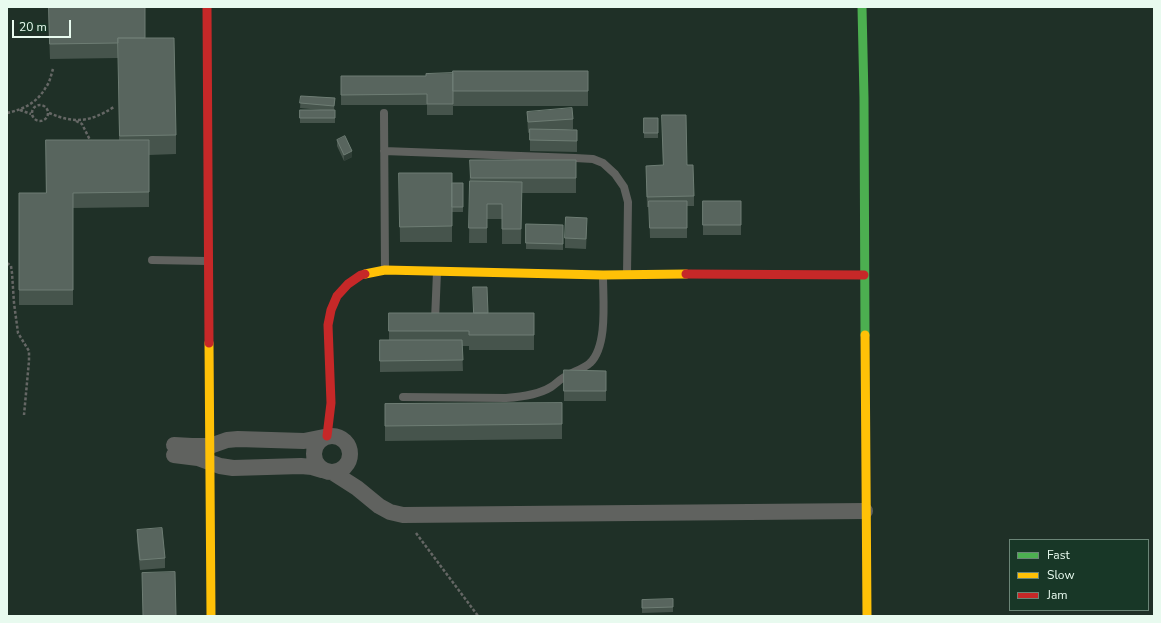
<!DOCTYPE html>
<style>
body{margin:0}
#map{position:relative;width:1161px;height:623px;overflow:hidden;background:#1f3027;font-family:"Nunito Sans",sans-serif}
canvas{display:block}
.frame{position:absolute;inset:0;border:8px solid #e8faef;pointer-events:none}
.legend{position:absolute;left:1009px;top:539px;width:140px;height:72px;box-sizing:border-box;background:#183727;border:1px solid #6b8577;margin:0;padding:5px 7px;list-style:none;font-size:12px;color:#e8faef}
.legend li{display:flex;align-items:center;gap:8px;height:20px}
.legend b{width:20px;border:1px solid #6b8577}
.scale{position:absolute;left:12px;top:20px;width:59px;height:18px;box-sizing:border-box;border:2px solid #e8faef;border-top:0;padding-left:5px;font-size:12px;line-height:14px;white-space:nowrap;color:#e8faef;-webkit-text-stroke:3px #183727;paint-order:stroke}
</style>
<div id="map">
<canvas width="1161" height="623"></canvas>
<div class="frame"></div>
<ul class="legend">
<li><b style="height:5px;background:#4caf50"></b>Fast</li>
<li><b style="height:5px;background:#ffc107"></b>Slow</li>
<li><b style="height:5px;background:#c62828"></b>Jam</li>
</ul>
<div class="scale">20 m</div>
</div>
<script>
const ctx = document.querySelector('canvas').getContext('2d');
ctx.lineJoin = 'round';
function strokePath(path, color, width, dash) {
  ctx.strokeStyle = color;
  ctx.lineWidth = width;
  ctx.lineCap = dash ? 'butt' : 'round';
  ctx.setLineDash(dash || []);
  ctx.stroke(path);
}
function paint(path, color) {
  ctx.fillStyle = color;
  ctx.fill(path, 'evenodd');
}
strokePath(new Path2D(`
 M32 113a8 8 0 1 1 16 0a8 8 0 1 1-16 0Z
 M20,110L31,114
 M7,113C24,109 37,103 46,87C50,82 51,75 53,69
 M49,113C75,124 90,122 114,107
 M76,121L82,124L91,142
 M7,263L11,266L12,273L14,303L18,333L29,351V361L24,415
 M416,533L478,616`), '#656765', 2.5, [3, 2]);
strokePath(new Path2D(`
 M384,113L385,270
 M384,151L575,158L593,159L603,163L615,174L624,187L628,202L627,274
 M152,260L207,261
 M435,320L437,272
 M403,397L506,398C521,397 538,395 551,387C556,384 560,379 566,376C573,372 585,368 590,363C608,346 603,300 603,276`), '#60625f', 8);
strokePath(new Path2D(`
 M314 454a18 18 0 1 1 36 0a18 18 0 1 1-36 0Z
 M174,445L192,446H210L227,440L238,439L304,441L324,437
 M174,455L198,458L220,466L233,468L301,466L312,467L322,470
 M332,472L357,488L379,506L390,512L403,515L865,511`), '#60625f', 16);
strokePath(new Path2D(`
 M862,7L864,98L865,335`), '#4caf50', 9);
strokePath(new Path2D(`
 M365,274L385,270L603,275L686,274
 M865,335L867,616
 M209,343L211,616`), '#ffc107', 9);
strokePath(new Path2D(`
 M207,7L209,343
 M686,274L864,275
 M327,436L331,403L328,325L331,310L337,296L348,284L361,275L365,274`), '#c62828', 9);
paint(new Path2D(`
 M48,7H145V38L176,135V154L149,155V207L73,208V305H19V193H46L119,140L118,58L50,59Z
 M588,71V106H453V115H427V105H341V76H426Z
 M301,96L335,98L334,110H335V123H300V110H320L300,108Z
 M527,112L573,119V129L564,130H577V152L530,151V132L528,133Z
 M644,118H658V138H644Z
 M337,140L352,157L344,161L337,146Z
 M470,160H576V193H522L521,244H502V219H487V243H469Z
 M687,165L694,196V206H687V238H650L649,207H647L646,166Z
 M399,173L452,183H463V212H452V242H400Z
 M703,201H741V235H703Z
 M526,224L563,225V250L526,249Z
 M587,228L586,249L565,248V238Z
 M389,313H534V350H469V346H462L463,371L380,372V340H389Z
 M564,370L606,371V401H564Z
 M562,403V439L385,441V404Z
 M137,530L165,558V568L140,570L137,541Z
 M673,599V612L642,613V600Z`), '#46544c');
paint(new Path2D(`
 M352,151V157L344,161V155Z`), '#2f3e36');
const building = new Path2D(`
 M49,7H145V38H118V43L50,44Z
 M118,38H174L176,135L120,136Z
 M453,71H588V91H453Z
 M453,73V104H427V94L341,95V76H426V74Z
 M301,96L335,98L334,106L300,103Z
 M572,108L573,119L528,122L527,112Z
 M300,110H335V118H300Z
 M662,115H686L687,165H693L694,196L647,197L646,166L663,165Z
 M644,118H658V133H644Z
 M530,129L577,130V141L530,140Z
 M345,136L352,151L344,155L337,140Z
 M46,140H149V192L73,193V290H19V193H46Z
 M470,160H576V178H471Z
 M399,173H452V226L400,227Z
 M470,181L522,182L521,229H502V204H487V228H469Z
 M452,183H463V207H452Z
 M649,201H687V228H650Z
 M703,201H741V225H703Z
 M566,217L587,218L586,239L565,238Z
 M526,224L563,225V244L526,243Z
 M473,287H487L488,313H474Z
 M389,313H534V335H469V331H389Z
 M380,340H462L463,360L380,361Z
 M564,370L606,371V391H564Z
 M562,403V424L385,426V404Z
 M162,528L165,558L140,560L137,530Z
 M175,572L176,616H143L142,573Z
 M673,599V607L642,608V600Z`);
paint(building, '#58655e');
strokePath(building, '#6e7d74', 1);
</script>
